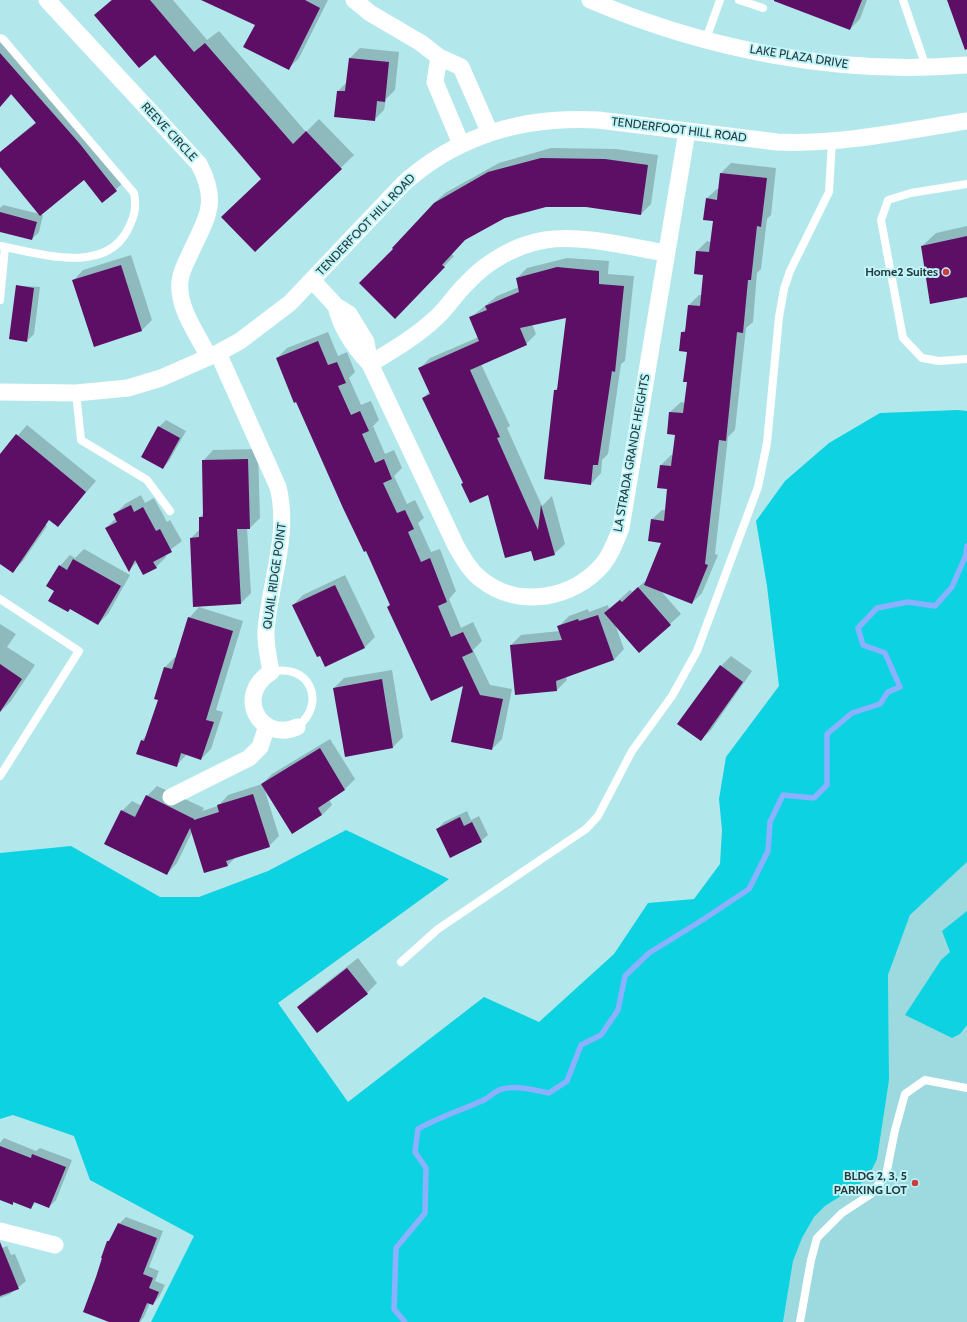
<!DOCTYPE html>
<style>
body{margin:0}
canvas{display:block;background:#b2e7ec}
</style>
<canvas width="967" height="1322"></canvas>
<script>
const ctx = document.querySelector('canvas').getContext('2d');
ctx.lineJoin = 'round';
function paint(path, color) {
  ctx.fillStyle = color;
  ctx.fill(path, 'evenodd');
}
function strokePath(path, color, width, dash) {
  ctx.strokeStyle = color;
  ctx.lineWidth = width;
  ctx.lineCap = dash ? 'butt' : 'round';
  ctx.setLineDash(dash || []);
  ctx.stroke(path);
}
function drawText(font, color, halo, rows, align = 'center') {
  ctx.font = font + ' Cabin,sans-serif';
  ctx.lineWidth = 4;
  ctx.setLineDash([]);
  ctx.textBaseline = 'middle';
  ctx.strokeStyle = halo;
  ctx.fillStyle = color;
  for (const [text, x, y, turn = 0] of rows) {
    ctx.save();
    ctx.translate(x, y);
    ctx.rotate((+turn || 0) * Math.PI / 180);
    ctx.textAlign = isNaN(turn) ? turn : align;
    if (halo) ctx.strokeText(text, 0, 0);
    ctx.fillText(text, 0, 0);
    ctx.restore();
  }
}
paint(new Path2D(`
 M967,862V1322H783L793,1261L802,1238L814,1217L825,1206L863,1182L889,1080L888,975L910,915Z`), '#9ddae0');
paint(new Path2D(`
 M958,410L967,411V862L910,915L888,975L889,1080L877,1159L871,1171L863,1182L825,1206L814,1217L802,1238L793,1261L783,1322H151L194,1236L90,1180L74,1136L13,1115L0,1119V853L71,846L160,897H199L268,871L346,830L449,879L278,1003L348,1102L484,997L539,1022L614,954L648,903L694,899L720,864L722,830L719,799L726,757L779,686L767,586L756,521L785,481L829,443L880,413Z
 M967,911V1025L960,1034L952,1038L905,1015L941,960L950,952L942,931Z`), '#0dd2e1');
paint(new Path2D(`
 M111,0H173L207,40L219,31L306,132L319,119L354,155L255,251L262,178L155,54L96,15Z
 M203,0H328L299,58L289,68L256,24Z
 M790,0H867L860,19L850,29Z
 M0,35L125,181L103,201L84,179L40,214L43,215L39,232L32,239L0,231V208L3,205L40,214L0,166V152L36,122L12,94L0,107Z
 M360,48L399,52L395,90L386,99L384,110L374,120L338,91L347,82L350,58Z
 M551,148L616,149L658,155L651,204L641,214L586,206H546L505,217L466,238L451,254L454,256L395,317V249L434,203L445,193L499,163Z
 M731,163L776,168L771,215L767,219L761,269L757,273L753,322L746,328L735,430L728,437L715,554L718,555L702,593L692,603L660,590L681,614L639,652L615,624L624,649L614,660L566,676L567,680L557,690L511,645L521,635L560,631L559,626L569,616L588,609L589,612L608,605L609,609L630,590L632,592L648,579L663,542L651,520L662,510H666L669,488L661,465L671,455H674L676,434L670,412L681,402L685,403L688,381V351L682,332L687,328L689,305L699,295H702L704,274L697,251L707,241L711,242L714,220L706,199L717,189H719L721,173Z
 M967,226V296L922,246L936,233Z
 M131,255L152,320L142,330L73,281L83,270Z
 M567,258L609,261L608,274L634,276L625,361L621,364L608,454L602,460L601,473L591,484L555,390L558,387L567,317L532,324L536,334L526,344L481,364L510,426L507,428L542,506L552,496L565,544L554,554L532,550L489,494L464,483L423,398L430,391L420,368L430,358L479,337L470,318L497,296L519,287L517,278L527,268Z
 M22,286L40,287L34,334L27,341Z
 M328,332L338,356L347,352L355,372L349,378L361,405L371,401L379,420L373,426L385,454L394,450L402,468L394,476L407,504L415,500L424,518L418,523L431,552L440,549L456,591L449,599L461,628L473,622L482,641L473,650L490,685L512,689L502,739L492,749L464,684L391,604L277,358L287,348Z
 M166,420L186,431L169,461L163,468L159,427Z
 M27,425L96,481L58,525L0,478V456Z
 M258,449L260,518L250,528H247L251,593L241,603L191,538L200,529V517L204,513L203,461L213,450Z
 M0,494L47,526L23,561L13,571L0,562Z
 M141,495L145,503L154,498L167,522L170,520L182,541L165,554L166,557L156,567L137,562L129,570L106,528L116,518L114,515L125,504Z
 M84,549L130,575L108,614L98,624L55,590L60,566L70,555L75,558Z
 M345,575L375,637L365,647L293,605L303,595Z
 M199,607L243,621L216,710L223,712L211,749L201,759L187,754L176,766L142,740L147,735L159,700L165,667L175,657L177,658L189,618Z
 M0,624L16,634L7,647L35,665L11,701L0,712Z
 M731,656L752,671L711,730L701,740L721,666Z
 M392,670L403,737L393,747L345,755L334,688L344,678Z
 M330,739L355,779L345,789L329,799L332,805L322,815L265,791L279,836L269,846L236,857L228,865L192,832L177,863L167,874L122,811L132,801L142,806L147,796L157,786L204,808L202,811L218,806L228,795L262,784L272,774Z
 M467,811L471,820L479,816L488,835L481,841L437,829L444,822Z
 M358,958L377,983L367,993L298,1007L308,997Z
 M4,1138L36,1151L40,1148L72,1160L56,1200L49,1207L36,1202L31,1208L14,1201L12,1204L0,1199V1143Z
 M126,1217L163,1231L149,1267L159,1271L155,1281L165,1285L159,1297L153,1304L150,1303L144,1317L140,1322H111L108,1241L113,1236L119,1224Z
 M7,1246L11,1255L15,1254L26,1281L10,1294L0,1298V1249Z`), '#0003');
strokePath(new Path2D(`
 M405,1322L394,1309L396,1248L425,1213L426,1168L415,1152L418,1129C439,1117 462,1110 484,1100C490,1097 496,1090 502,1089C518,1085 534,1090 549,1093L567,1081L581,1045L601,1035L618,1010L625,976L649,953L704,919L749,889L768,851L770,822L783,795L814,798L827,785V734L852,713L880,704L888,692L900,687L885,653L863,645L858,628L877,608L908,602L935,606L952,587L966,555L967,546`), '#8bb1fe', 5.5);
paint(new Path2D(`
 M112,0H150L194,52L205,43L293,144L306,131L342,169L255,252L221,217L261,179L155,55L139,68L94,15Z
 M201,0H305L320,8L289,70L243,47L255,25Z
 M774,0H862L850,30L774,1Z
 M947,0H967V49L965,50Z
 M0,53L80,144L117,191L102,203L84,180L40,216L0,167V152L36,123L11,94L0,107Z
 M349,58L389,62L385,102L377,101L375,121L334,117L337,91H345Z
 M541,158L605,159L648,165L641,215L586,207H546L505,218L465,240L442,265L445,267L395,319L359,283L393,249L392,248L434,203L488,172Z
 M720,173L767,178L761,227L757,226L751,280H748L743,333L737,332L726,441L719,440L705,564L708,565L692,604L644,585L661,543L648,541L651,519L664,521L667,489L657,488L660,465L671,466L675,435L667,434L669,412L683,413L687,382H683L687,352L679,351L681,332H685L688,305L700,306L703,275L694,274L696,251L709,252L713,221L703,220L706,198L717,200Z
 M0,212L37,222L32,240L0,232Z
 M967,236V297L930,304L921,246Z
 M121,265L142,331L94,347L72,280Z
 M557,267L599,271V284L624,286L615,372L612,371L598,465H593L591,485L544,479L554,390H557L566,318L520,328L527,345L470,370L500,437L497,438L538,530L541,505L555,555L534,561L531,551L505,558L488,495L470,503L461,484L463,483L422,398L430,394L418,368L479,341L469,317L487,310L485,306L519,292L516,278Z
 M16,285L34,288L27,342L9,339Z
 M318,341L328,365L337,362L346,383L338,386L351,415L360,411L369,431L362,434L375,463L384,459L392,479L383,483L397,513L405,510L414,529L408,532L421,562L430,558L447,602L438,606L451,637L463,632L473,652L462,657L480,695L503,699L492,750L451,742L463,686L431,701L387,607L390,605L366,551L364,552L343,508L296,402L294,403L276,358Z
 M158,426L180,438L163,469L141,457Z
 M16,434L86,492L58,527L49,520L13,573L0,564V454Z
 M248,459L250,529H237L241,604L193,607L190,538L199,537V517H203L202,460Z
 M131,505L134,512L143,507L156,531L160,529L172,552L153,562L157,568L143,575L135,560L129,572L105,528L117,522L113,514Z
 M73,559L121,586L98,625L70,609L68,612L48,601L54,591L46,586L59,565L67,570Z
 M335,585L365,648L325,667L320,656L317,657L292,605Z
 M638,587L671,625L639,653L604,613L620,600L622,602Z
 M598,615L614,660L556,681L557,691L515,695L510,645L562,640L557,626L578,619L579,621Z
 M188,617L233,631L206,720L214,722L201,760L181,753L177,767L136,754L141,740L144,741L158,700L154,699L164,667L172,669Z
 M0,664L22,679L0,712Z
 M720,665L743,682L701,741L677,724Z
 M382,679L393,748L345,757L333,688Z
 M320,748L345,790L318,808L322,815L292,834L261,784Z
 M253,794L270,847L226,861L228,866L204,873L190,828L167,875L104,844L121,810L135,817L146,795L194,819V820L219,812L217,805Z
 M460,817L464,826L472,822L482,842L450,858L436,829Z
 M347,968L368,994L317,1033L297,1007Z
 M0,1146L31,1158L32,1154L66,1167L49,1208L34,1202L31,1209L13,1202V1205L0,1200Z
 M118,1223L157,1238L143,1274L153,1278L149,1288L159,1292L153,1305L147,1303L139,1322H109L83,1312L96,1277L102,1258H101L107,1241H109Z
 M0,1242L19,1289L0,1296Z`), '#5c0f64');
strokePath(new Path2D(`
 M739,0L763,8
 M903,0L926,67
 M0,38L3,39L134,193C137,208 134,218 127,231C104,274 42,254 5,247
 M706,39L720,0
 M967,184L911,193L888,200L881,220L903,338L922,358L939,361L967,359
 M0,300L5,247L1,246
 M76,393L81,440L147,480L170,511
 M0,599L79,651L0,776
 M271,672C309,662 328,703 297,727
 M401,962L438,929L586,829L598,816L632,751L672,696L697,651L758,487L767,443L779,317L784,289L790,271L829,192L832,142
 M800,1322L811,1260L817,1238L842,1213L871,1194L886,1175L895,1130L905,1094L925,1080L967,1088`), '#fff', 8);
strokePath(new Path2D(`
 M47,0L199,164C220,204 206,218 189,256C185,264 181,272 180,281C177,308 198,335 209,357
 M354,0L370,13L421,43L439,57L461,67L490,133
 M590,0C707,50 840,76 967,65
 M439,57L435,82L461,144
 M313,281L336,306L349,314L366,342L370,364L456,546C463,558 470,571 482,580C519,609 574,599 603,564C612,553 616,540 621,528L687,131
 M336,306C341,329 354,347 370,364
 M218,353L278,487C290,534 270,582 266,630C265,644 269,659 271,672C234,695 260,743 297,727
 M370,364C393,350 417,336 437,317C448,307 456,293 467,283C487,261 516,245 545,240C582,234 629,247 666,253
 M0,392L76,393L128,388L161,378L218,353L240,341L290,303L404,183C459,134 525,116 598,120L777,142C841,145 904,131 967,121
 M171,797L249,758L260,747L267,726
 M0,1231L55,1245`), '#fff', 17);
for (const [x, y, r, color] of [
 [946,272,4,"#cb3b3f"],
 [915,1183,4,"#cb3b3f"]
]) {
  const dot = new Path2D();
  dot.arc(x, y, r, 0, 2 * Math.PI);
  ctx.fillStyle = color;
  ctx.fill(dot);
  strokePath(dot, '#bff4f9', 1.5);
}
drawText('12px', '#253b3d', '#bff4f9', [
 ["LAKE PLAZA DRIVE",799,57,9],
 ["TENDERFOOT HILL ROAD",679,130,7],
 ["REEVE CIRCLE",169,132,47],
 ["TENDERFOOT HILL ROAD",366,225,-46],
 ["LA STRADA GRANDE HEIGHTS",632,453,-80],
 ["QUAIL RIDGE POINT",275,576,-82]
]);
drawText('bold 12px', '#253b3d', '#bff4f9', [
 ["Home2 Suites",938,272],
 ["BLDG 2, 3, 5",907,1176],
 ["PARKING LOT",907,1190]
], 'right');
</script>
